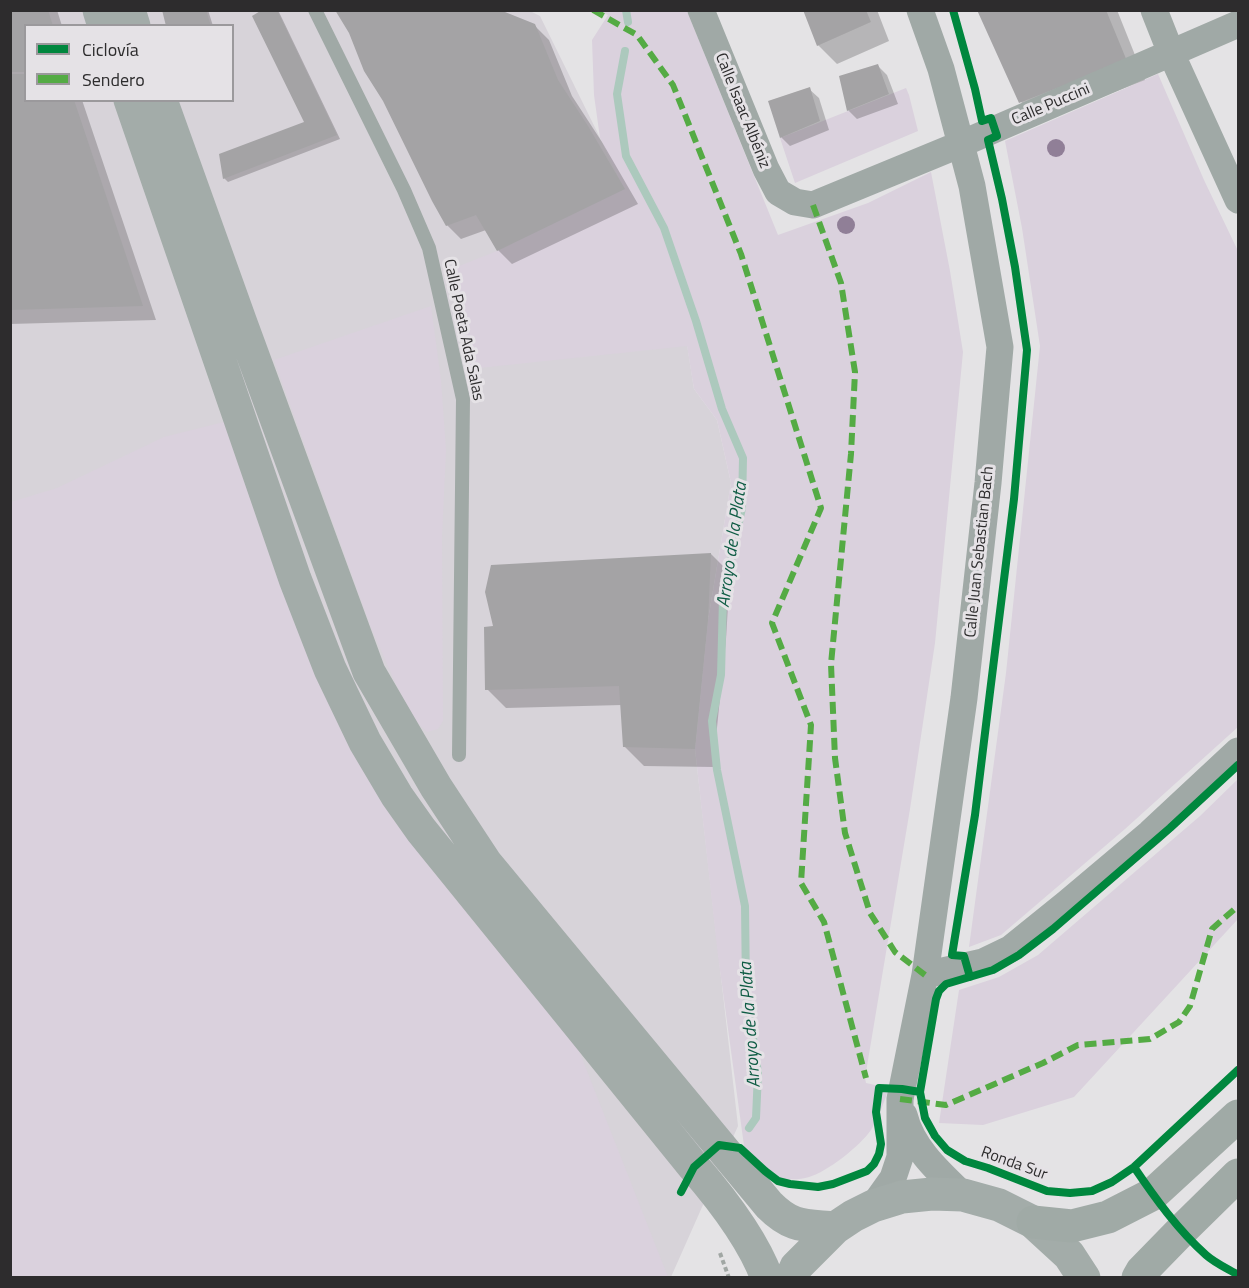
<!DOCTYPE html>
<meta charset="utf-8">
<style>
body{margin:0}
#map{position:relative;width:1249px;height:1288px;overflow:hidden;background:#e4e3e5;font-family:"Titillium Web",sans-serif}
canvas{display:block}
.frame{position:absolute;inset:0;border:12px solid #2d2c2d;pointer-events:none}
.legend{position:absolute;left:24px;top:24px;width:210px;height:78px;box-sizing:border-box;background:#e5e2e6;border:2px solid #9b999c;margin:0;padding:8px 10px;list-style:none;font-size:18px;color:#2d2c2d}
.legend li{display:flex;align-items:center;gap:12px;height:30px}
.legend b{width:30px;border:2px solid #9b999c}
</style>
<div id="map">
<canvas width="1249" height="1288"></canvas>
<div class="frame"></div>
<ul class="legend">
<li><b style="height:8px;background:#00873e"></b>Ciclovía</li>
<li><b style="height:8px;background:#54ab44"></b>Sendero</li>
</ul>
</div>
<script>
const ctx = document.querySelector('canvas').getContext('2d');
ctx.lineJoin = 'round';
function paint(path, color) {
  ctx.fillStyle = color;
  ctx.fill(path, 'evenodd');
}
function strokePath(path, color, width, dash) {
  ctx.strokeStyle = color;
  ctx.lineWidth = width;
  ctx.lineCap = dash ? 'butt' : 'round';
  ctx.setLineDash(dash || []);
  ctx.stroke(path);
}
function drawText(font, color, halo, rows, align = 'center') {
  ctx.font = font + ' "Titillium Web",sans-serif';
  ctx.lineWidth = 6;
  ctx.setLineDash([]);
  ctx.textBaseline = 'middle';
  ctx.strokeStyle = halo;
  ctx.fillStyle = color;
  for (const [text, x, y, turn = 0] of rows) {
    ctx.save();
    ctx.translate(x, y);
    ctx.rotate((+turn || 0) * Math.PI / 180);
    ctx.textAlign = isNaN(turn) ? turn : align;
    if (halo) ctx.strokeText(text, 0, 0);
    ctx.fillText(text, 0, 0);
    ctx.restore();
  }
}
paint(new Path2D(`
 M528,10L540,16L680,300L694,389L717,420L731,483L708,620L695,749L738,1126L671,1277H11L10,11ZM26,26H232V100H26Z`), '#d7d3d9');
paint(new Path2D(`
 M598,11H687L778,235L868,203L931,172L950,271L963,352L935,643L910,809L865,1078L866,1083L889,1088C884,1102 879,1117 871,1130C860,1146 827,1172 809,1177C797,1181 775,1180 764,1173C757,1169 750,1159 745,1153L718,956L695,749L708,620L731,483L717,420L694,389L687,346L470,369L449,270L497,251L624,189L600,138L594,95L592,40L608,15Z
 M1158,74L1204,180L1238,251V727L1125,829L1001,935L969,947L1006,673L1040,346L1022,228L1005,141Z
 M906,88L909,95L918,131L795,183L780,138Z
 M431,306L441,380L446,450L442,537L443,721L438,729L427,732L413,718L395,682L370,625L274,360Z
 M248,416L372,738L563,1010L668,1277L11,1278V502L57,488L164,437Z
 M1238,779V919L1074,1097L983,1125L939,1123L959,990L999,977L1038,955L1200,816Z`), '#dad1dd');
paint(new Path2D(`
 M10,10H57L62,26H26V100H82L156,320L10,324Z
 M164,10H208L213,26H168Z
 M266,10H278L340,139L228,182L224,178L306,123Z
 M804,10H877L889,41L837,64L818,45Z
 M978,10H1117L1145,80L1040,121L1021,102Z
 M534,25L549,40L572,96L602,142L638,204L512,264L498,250L486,230L461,239L447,225Z
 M878,66L887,75L898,104L857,119L848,110Z
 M809,89L819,98L829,130L790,146L781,137Z
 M711,554L730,573L726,639L713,767L644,766L625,747L622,705L506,708L487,689Z`), '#0003');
strokePath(new Path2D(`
 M626,10L628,22
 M625,51L617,94L626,156L664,228L696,321L722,409L743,458L742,508L723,599L721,675L712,721L717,770L745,906L746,990L758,1073L756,1118L749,1128`), '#acc9bd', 8);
paint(new Path2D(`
 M10,10H48L53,26H26V72H10Z
 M162,10H206L211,26H166Z
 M262,10H277L337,135L223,179L219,154L304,122L252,16Z
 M335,10H500L535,24L558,80L588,126L625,189L497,251L476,215L446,226L432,201L383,101L364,71L349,33Z
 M803,10H866L871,22L817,46Z
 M977,10H1106L1127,61L1019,103Z
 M878,64L889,94L847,111L839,76Z
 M10,74H26V100H74L143,306L10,310Z
 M810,87L820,121L780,138L768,101Z
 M711,553L708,620L695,749L623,747L619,686L485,690L484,627L493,626L485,592L491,565Z`), '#a4a3a5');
strokePath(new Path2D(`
 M720,1253L729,1278`), '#a1a7a4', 4, [4.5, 3]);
strokePath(new Path2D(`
 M315,10L404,190L429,248L463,399L459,755`), '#a0a9a6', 14);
strokePath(new Path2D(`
 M701,10L766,169L778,192L795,202L813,205L961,144L1238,24
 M1154,10L1171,53L1238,200
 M925,975L983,962L1010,949L1067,903L1150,833L1238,751
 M904,1115C912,1148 939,1172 963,1195
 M873,1206L893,1178L900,1157V1099L925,975L964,698L988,483L1000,347L972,186L941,69L920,10`), '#a0a9a6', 27);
strokePath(new Path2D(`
 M99,10L104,26
 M129,10L134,26
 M130,100L295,579L330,669L365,742L397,796L421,830L694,1167C720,1197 753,1240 767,1278
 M161,100L241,323L369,672L436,787L486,863L769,1205C792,1228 804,1225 835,1228
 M791,1278L796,1267L835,1228L853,1216L873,1206L902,1197L932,1194L963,1195L999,1205L1033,1222L1069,1255L1084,1278`), '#a3aca9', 33);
strokePath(new Path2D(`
 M1033,1222L1072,1226L1108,1217L1153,1194L1238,1116
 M1138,1278L1142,1271L1182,1230L1238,1175`), '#a0aaa6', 33);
strokePath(new Path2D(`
 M593,10L637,35L673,85L741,254L821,508L772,623L811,725L801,883L824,922L866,1078
 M813,205L841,283L855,372L851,454L831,664L835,758L845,833L870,913L895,952L925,975
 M900,1099L946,1105L1043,1063L1078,1045L1150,1039L1179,1022L1190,1006L1212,929L1238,906`), '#54ab44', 6, [12, 6]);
strokePath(new Path2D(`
 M953,10L975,89L982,121L991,118L997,136L988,140L1002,199L1015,267L1027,350L1014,499L990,692L975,815L952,955L964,956L970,977
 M1238,765L1170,828L1053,929L1019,955L993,970L946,984L939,991L936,999L920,1092L925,1118L935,1136L947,1150L965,1161L988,1168L1047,1191L1070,1193L1092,1191L1112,1182L1134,1167L1238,1070
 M1134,1167C1155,1198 1178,1230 1206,1255C1215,1263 1228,1269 1238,1275
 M681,1192L694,1167L719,1145L740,1148L765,1171L778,1181L790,1184L818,1187L833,1184L867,1171L874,1164L879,1154L881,1144L876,1112L879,1088L902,1089L920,1092`), '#00873e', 8);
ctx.fillStyle = '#907f97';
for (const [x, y] of [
 [1056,148],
 [846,225]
]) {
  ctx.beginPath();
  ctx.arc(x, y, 9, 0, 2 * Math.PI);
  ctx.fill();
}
drawText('16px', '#2d2c2d', '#e5e2e6', [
 ["Calle Puccini",1051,105,-23],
 ["Calle Isaac Albéniz",742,111,68],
 ["Calle Poeta Ada Salas",463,330,78],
 ["Calle Juan Sebastian Bach",980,552,-84],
 ["Ronda Sur",1014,1164,20]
]);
drawText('italic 18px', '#0e5c44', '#e5e2e6', [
 ["Arroyo de la Plata",733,545,-82],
 ["Arroyo de la Plata",751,1025,-94]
]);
</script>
